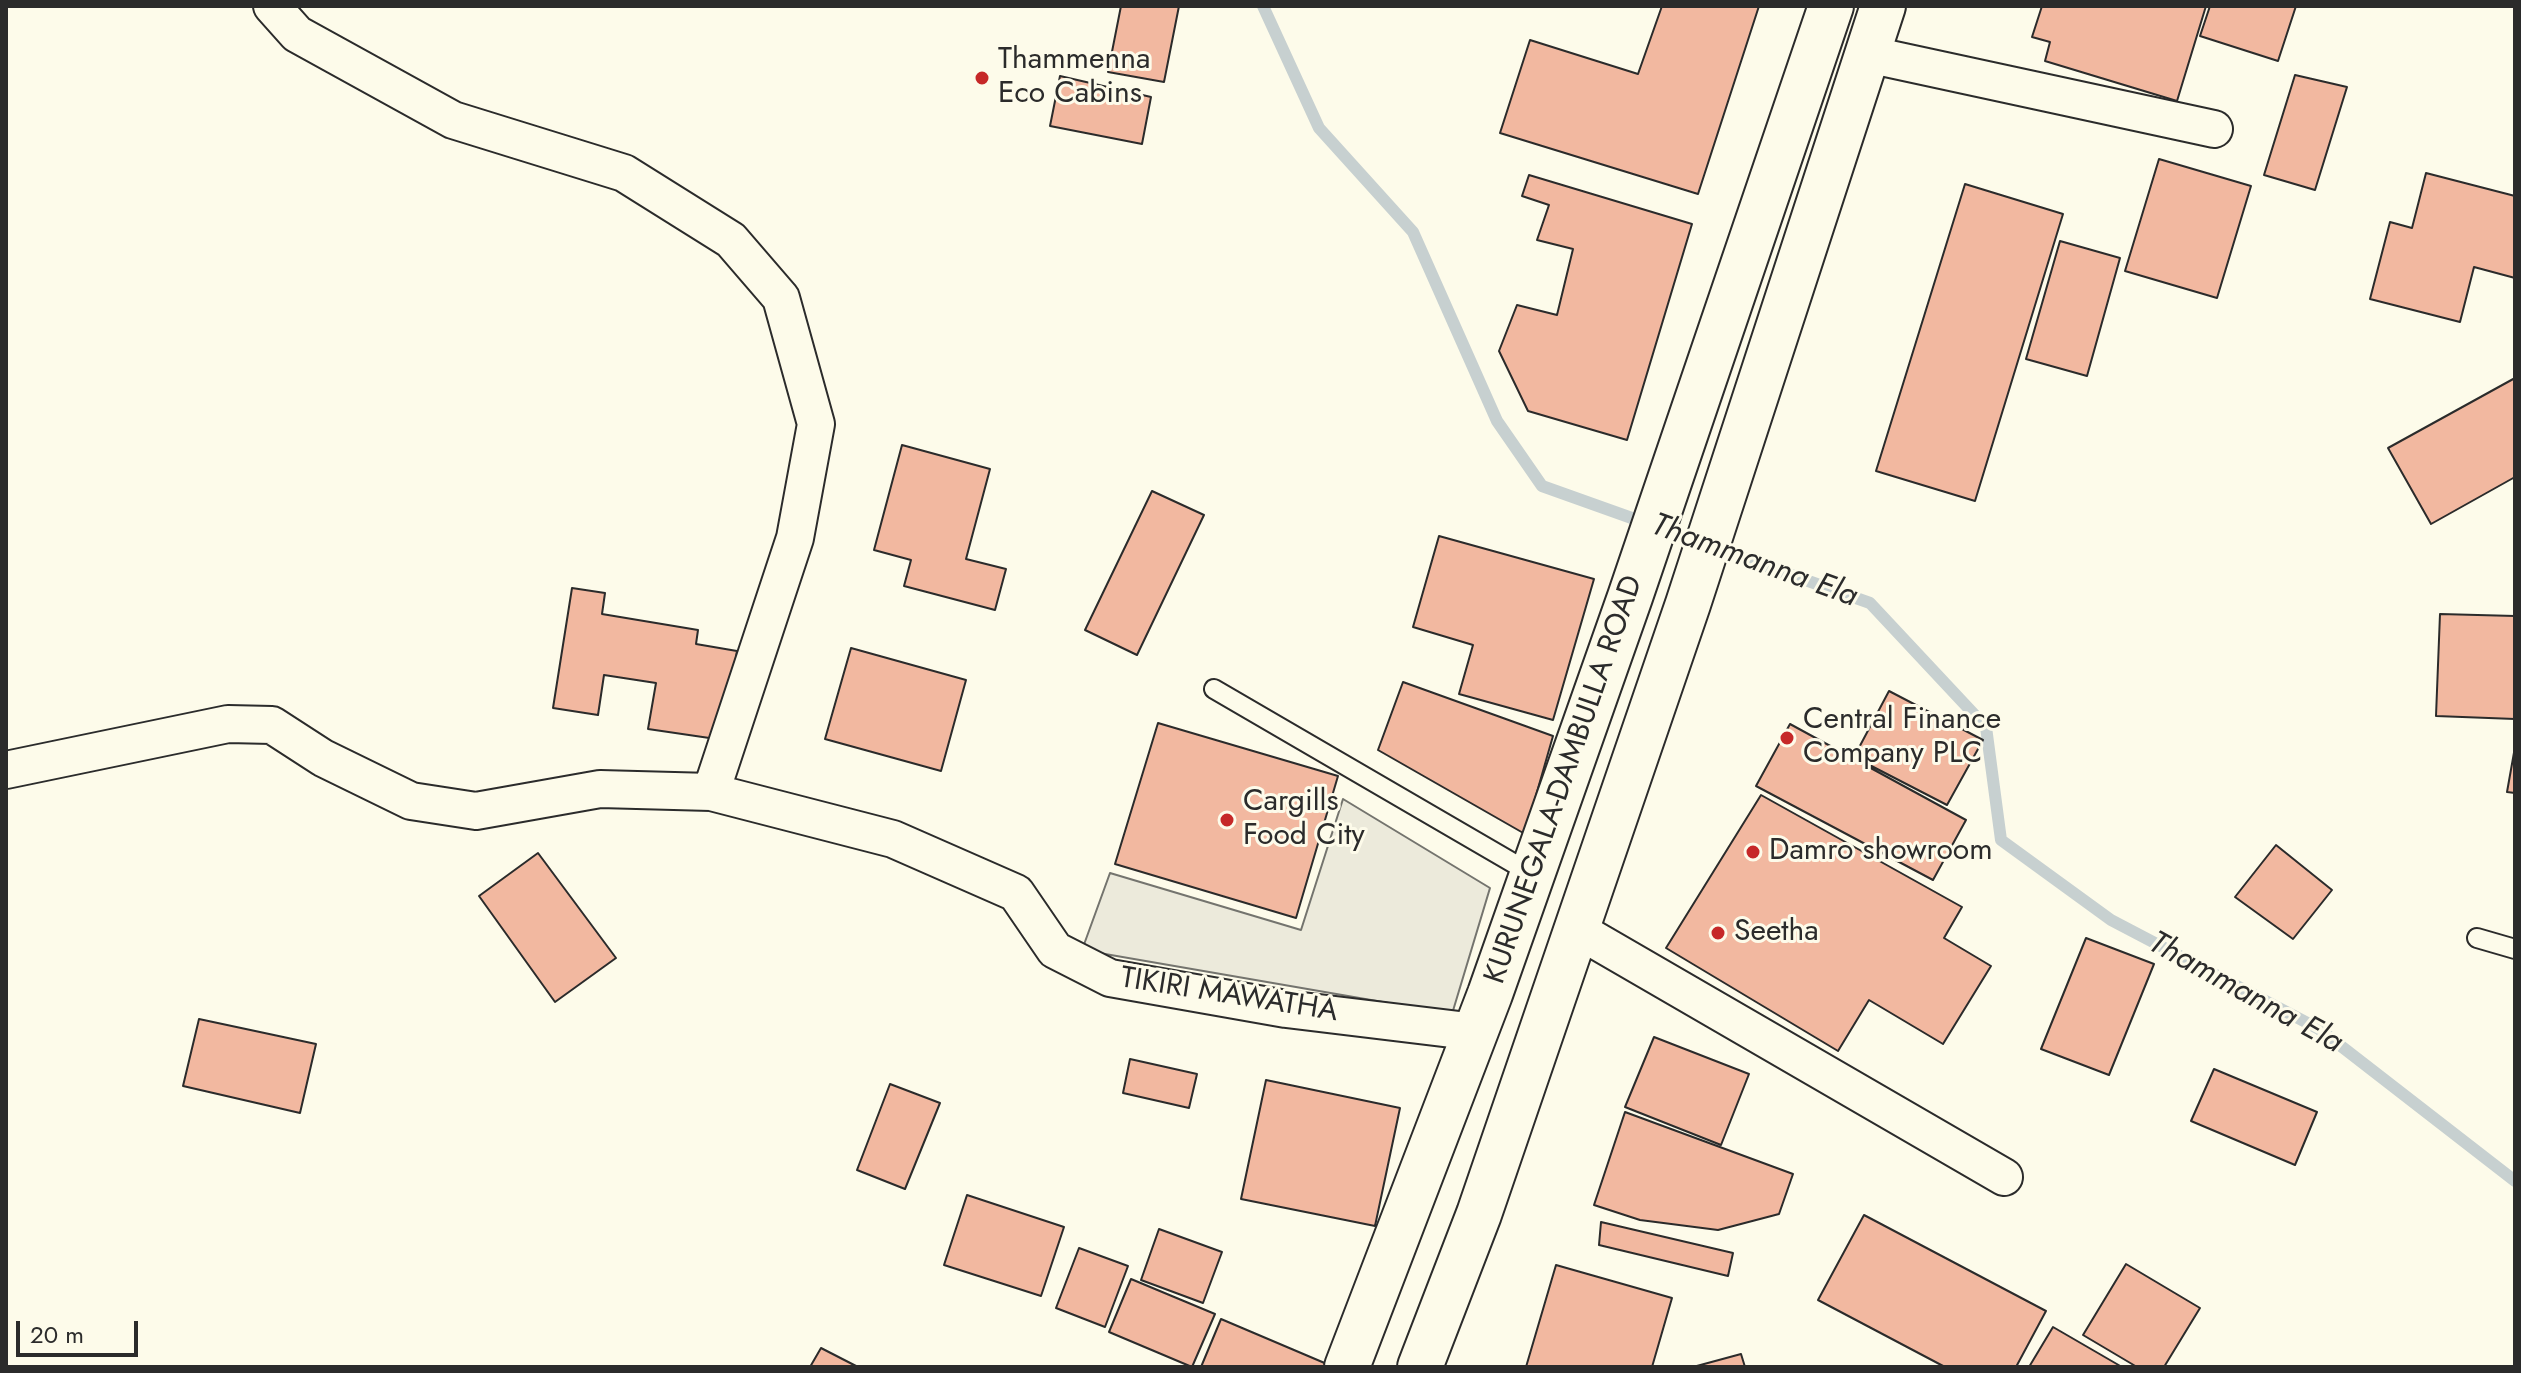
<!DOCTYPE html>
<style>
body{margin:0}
#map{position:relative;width:2521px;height:1373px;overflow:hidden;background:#fdfbea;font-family:Jost,sans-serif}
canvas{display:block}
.frame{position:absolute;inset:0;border:8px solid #2b2b2b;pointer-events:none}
.scale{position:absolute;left:16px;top:1321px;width:122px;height:36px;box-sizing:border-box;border:4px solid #2b2b2b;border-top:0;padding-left:10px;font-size:24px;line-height:28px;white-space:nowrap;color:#2b2b2b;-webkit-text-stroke:6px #fdfbea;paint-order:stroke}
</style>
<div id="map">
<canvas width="2521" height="1373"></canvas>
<div class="frame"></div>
<div class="scale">20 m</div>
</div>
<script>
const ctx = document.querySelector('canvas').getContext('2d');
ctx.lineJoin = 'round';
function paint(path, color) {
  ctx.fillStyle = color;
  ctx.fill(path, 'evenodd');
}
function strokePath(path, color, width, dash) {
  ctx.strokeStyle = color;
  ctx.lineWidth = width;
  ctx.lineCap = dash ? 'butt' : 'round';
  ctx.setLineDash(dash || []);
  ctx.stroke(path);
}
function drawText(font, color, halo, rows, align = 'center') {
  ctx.font = font + ' Jost,sans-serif';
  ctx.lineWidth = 6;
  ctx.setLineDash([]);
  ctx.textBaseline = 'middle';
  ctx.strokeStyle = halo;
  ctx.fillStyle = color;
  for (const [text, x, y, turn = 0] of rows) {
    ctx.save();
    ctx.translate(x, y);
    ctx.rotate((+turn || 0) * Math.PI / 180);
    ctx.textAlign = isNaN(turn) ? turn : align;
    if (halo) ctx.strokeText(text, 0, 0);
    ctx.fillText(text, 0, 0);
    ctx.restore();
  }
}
const parking = new Path2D(`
 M1343,799L1490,888L1452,1014L1082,950L1110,873L1301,930Z`);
paint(parking, '#eceadb');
strokePath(parking, '#74746e', 2);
strokePath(new Path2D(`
 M1263,6L1319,128L1413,232L1497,421L1542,486L1870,603L1986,727L2001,840L2111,920L2319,1029L2515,1181`), '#c7d0d0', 12);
const building = new Path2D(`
 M1121,6H1179L1164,82L1108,72Z
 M1662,6H1759L1698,194L1500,133L1530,40L1638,74Z
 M2042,6H2206L2177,101L2045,61L2050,42L2032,37Z
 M2210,6H2296L2278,61L2200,36Z
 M2295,75L2347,87L2315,190L2264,175Z
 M1060,76L1151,97L1142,144L1050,126Z
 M2159,159L2251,186L2217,298L2125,271Z
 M2426,173L2515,196V278L2474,267L2460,322L2370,299L2390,222L2412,228Z
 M1529,175L1692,224L1627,440L1528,411L1499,351L1517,305L1557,315L1573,249L1537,240L1549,205L1522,196Z
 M1965,184L2063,214L1975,501L1876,471Z
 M2060,241L2120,258L2087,376L2026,359Z
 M2515,378V477L2431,524L2388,448Z
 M902,445L990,469L966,559L1006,569L995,610L904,586L911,560L874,550Z
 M1152,491L1204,515L1137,655L1085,630Z
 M1439,536L1594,579L1553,720L1459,694L1473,645L1413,627Z
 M572,588L605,593L602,614L698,630L696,644L737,651L723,740L648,729L656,683L604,675L598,715L553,708Z
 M2440,614L2515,616V719L2436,716Z
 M851,648L966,680L941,771L825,739Z
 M1403,682L1553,736L1525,834L1378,750Z
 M1889,691L1983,740L1947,805L1854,757Z
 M1158,723L1338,776L1296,918L1115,864Z
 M1790,724L1966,820L1933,880L1756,786Z
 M2515,747V793L2507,792Z
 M1761,795L1962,907L1944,938L1991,966L1943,1044L1869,1000L1838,1051L1666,948Z
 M2276,845L2332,890L2293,939L2235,897Z
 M538,853L616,958L555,1002L479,896Z
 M2086,938L2154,964L2109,1075L2041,1049Z
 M199,1019L316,1044L300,1113L183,1086Z
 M1654,1037L1749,1074L1721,1145L1625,1107Z
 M1130,1059L1197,1074L1189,1108L1123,1093Z
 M2214,1069L2317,1112L2295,1165L2191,1121Z
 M1266,1080L1400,1108L1375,1226L1241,1199Z
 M890,1084L940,1103L905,1189L857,1170Z
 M1625,1112L1793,1174L1779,1214L1718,1230L1640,1220L1594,1205Z
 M967,1195L1064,1227L1041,1296L944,1265Z
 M1864,1215L2046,1311L2016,1367H1945L1818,1300Z
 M1601,1222L1733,1253L1728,1276L1599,1245Z
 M1159,1229L1222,1252L1203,1303L1141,1280Z
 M1079,1248L1128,1266L1105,1327L1056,1308Z
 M2126,1264L2200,1308L2164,1367H2137L2083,1335Z
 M1556,1265L1672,1298L1652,1367H1526Z
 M1131,1279L1215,1314L1192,1367L1109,1332Z
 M1221,1319L1334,1367H1201Z
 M2053,1327L2122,1367H2029Z
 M821,1348L858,1367H810Z
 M1741,1354L1745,1367H1693Z`);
paint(building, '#f2b8a0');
strokePath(building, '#2b2b2b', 2);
const lane = new Path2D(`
 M1214,689L1532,874
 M2477,938L2515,949`);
const street = new Path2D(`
 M272,6L297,34L453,120L624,173L731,240L781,298L816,424L795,538L711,792
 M1867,54L2214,129
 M6,770L228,724L272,725L323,758L411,801L476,811L600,789L711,792L893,839L1016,893L1055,950L1110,978L1286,1009L1476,1032
 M1576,929L2004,1177`);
const highway = new Path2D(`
 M1347,1367L1490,994L1630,597L1831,6
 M1420,1367L1479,1214L1688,604L1883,6`);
strokePath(lane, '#2b2b2b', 22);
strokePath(street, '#2b2b2b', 40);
strokePath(highway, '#2b2b2b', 48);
strokePath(lane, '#fdfbea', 18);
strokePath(street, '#fdfbea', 36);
strokePath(highway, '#fdfbea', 44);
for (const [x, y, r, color] of [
 [982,78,8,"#c62828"],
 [1787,738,8,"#c62828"],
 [1227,820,8,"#c62828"],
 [1753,852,8,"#c62828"],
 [1718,933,8,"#c62828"]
]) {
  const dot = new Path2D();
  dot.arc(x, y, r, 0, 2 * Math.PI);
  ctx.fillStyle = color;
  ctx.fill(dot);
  strokePath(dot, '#fdfbea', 3);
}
drawText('30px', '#2b2b2b', '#fdfbea', [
 ["Thammenna",998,61],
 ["Eco Cabins",998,95],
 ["Central Finance",1803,721],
 ["Company PLC",1803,755],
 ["Cargills",1243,803],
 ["Food City",1243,837],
 ["Damro showroom",1769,852],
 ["Seetha",1734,933]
], 'left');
drawText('30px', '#2b2b2b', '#fdfbea', [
 ["KURUNEGALA-DAMBULLA ROAD",1565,780,-71],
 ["TIKIRI MAWATHA",1229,996,9]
]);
drawText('italic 32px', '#2b2b2b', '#fdfbea', [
 ["Thammanna Ela",1754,562,20],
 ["Thammanna Ela",2245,994,29]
]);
</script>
